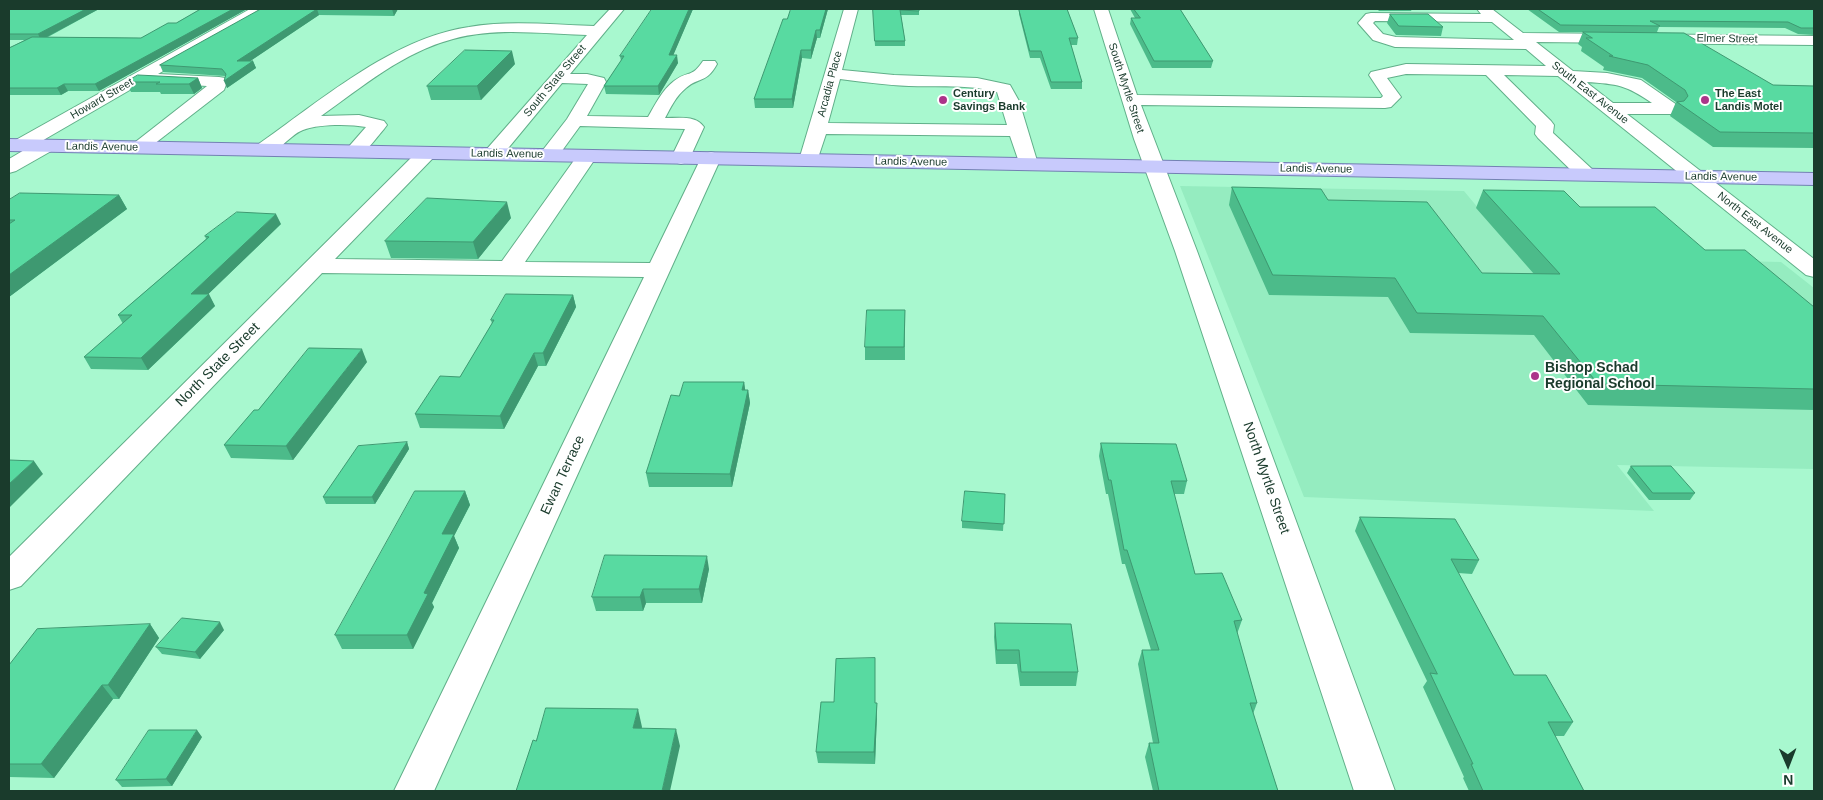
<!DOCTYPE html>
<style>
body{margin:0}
#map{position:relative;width:1823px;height:800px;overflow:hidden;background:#a8f8cf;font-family:Arial,sans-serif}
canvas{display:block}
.frame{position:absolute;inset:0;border:10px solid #1a3b2c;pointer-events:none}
.north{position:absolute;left:1763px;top:740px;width:50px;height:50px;-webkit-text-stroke:4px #fff;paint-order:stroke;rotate:179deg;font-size:14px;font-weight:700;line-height:20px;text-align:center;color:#1a3b2c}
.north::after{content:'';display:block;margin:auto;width:18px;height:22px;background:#1a3b2c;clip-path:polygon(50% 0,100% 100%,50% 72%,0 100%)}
</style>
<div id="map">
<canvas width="1823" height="800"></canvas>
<div class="frame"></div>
<div class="north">N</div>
</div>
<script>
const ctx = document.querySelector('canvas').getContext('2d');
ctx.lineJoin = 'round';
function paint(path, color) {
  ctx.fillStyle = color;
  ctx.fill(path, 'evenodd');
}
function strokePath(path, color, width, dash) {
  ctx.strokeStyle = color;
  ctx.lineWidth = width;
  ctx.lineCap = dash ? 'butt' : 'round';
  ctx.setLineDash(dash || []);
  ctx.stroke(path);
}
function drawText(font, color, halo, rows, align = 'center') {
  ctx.font = font + ' Arial,sans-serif';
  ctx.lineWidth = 4;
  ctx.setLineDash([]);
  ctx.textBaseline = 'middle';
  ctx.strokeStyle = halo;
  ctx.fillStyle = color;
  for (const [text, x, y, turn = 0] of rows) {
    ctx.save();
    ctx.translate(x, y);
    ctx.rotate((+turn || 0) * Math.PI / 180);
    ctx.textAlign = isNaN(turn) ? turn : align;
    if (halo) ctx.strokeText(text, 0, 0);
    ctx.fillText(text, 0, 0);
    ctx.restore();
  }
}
paint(new Path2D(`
 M1180,186L1464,191L1518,256L1781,262L1814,288V469L1617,465L1654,511L1304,497Z`), '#95ecc0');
const minor = new Path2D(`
 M250,9H267L265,12L158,74L219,77L225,78L227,82L224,90L145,151L138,153L131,151L129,147L207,86L161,83L155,81L153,78L154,76L40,142L46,140L53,142L55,146L53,150L16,171L9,173V159L26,149H14L12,145L14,141Z
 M610,9H624L570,74H587L604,78L606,82L587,116L648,117C655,105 662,90 674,81C688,70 691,79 703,61H715L717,64C706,84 700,76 686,88C676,96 671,107 665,118C679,118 696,115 704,127L688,162L681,164L674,162L671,158L685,129L580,126L556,159L549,161L542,159L539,155L567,119L588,84L562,83L500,158L493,160L486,158L483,154L486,150L587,35C543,34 496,27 453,39C403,52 362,87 321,116L359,115L384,121L387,125L384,129C374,140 364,159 347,155L345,151L366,127C349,124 319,124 303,130C287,136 276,159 256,154L254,150L256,146C319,102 392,38 469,27C510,20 553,25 594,26Z
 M844,9H858L842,70L894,75L977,78L1010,85L1019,101L1038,164L1035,168L1028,170L1021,168L1010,136L826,134L816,164L809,166L802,164L799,160ZM840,79C863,82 886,85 909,86C939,87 968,84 997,92L1007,125L828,123Z
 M1094,9H1108L1137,95L1381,98L1383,96L1369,75L1371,72L1406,64L1546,66L1526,49L1395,47L1373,40L1358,23L1366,14L1371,13L1481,14L1477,9H1492L1523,33L1814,36V45L1536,42L1573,71L1607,73L1641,80L1677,105L1680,109L1677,113L1671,114H1627L1814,259V277L1806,275L1558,76L1504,75L1551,121L1554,125L1553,133L1593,170L1596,174L1593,178L1586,180L1579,178L1538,138L1535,134L1536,126L1486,75L1406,74L1387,78L1401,97L1391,107L1385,108L1141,105L1197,251L1395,791H1354L1175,251L1134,139ZM1375,21L1492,22L1514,40L1396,37L1383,34L1373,23ZM1586,82C1618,84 1626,85 1652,103H1613Z
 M427,147L434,149L436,153L434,157L335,259L502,261L580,152L587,150L594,152L597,156L525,262L650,263L701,158L704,154L711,152L718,154L721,158L434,791H394L644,277L322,273L21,586L9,590V557L420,149Z`);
const major = new Path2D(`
 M9,139L1814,173V185L9,151Z`);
strokePath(minor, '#61af89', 2);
strokePath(major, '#7381b2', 2);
paint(minor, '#fff');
paint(major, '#c8cafc');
paint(new Path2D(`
 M9,9H99L48,37L141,38L176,23L201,9H247L99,91H68L61,95H9V48L25,40H9Z
 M261,9H398L394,16L319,15L250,61H253L256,68L227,88L225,76L163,72L160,65Z
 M693,9L673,55L678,63L659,95L606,94L604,86L621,61L620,56Z
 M828,9L820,38H817L811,59L802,58L793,108H755L754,99L787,19Z
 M873,9H919V15H901L905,41V46H875Z
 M1019,9H1067L1078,38L1077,45H1071L1082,82V89H1051L1040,58H1030L1019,14Z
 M1130,9H1180L1213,61L1211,68H1152L1130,24L1131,18H1135Z
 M1377,9H1412L1411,11H1379Z
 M1527,9H1814V35L1798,34L1785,28L1659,27L1657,32L1773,85L1814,86V148L1713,147L1670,116L1676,102L1642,78L1603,70L1604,67L1581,51L1582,47L1578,44L1583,32H1559Z
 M1390,14L1443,27L1441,36L1396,35L1387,23Z
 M515,64L481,100H431L427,86Z
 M198,78L202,88L194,94H161L160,92H131L126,82Z
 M1232,187L1328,200L1482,273L1534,274L1476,208L1483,190L1580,207L1705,250L1814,307V410L1588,405L1534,335L1410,333L1388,297L1269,295L1229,205Z
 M119,195L127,209L9,297V200Z
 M511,218L478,259L391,258L385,241Z
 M281,224L208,294L215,306L148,370L91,369L84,357L123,324L118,315L206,239L205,236Z
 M573,295L576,307L546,366H538L504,429L420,428L415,414L460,377L492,324L491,320Z
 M905,310V360H865V347Z
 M367,362L293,460L231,458L224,445L258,410Z
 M744,382L745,390H748L750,403L732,487H649L646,473L679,396Z
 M407,442L409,449L375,504H326L323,497Z
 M1101,443L1187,481L1184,494H1174L1195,574L1242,620L1237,634L1257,703L1253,714L1278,791H1153L1145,757L1149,743H1153L1138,664L1142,650H1151L1125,564H1122L1108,494H1106L1099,456Z
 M1631,466L1695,493L1690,500H1649L1627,473Z
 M465,491L470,505L454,536L459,548L432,603L434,607L413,649H342L335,635Z
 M1005,494L1003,531L962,528V521Z
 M1360,517L1479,560L1472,574L1458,573L1514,675L1573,722L1564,736H1555L1584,791H1469L1463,778L1464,777L1423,687L1427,681L1355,531Z
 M709,569L702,603H646L643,611H596L592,597Z
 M995,623L1078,672L1076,686H1020L1017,664H996L994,637Z
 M150,624L159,638L119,699H113L54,778L9,777V665Z
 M224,630L200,659L162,654L156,647Z
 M875,703H877V714L875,764L818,763L816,752Z
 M202,737L172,786L122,787L116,780Z`), '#4cbb8a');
paint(new Path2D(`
 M86,9H99L41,40L38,34Z
 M233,9H247L99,91L95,84Z
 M317,9L319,15L240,68L237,61Z
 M392,9H398L394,16Z
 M689,9H693L670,63L669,55Z
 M826,9H828L820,38V30Z
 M816,30L817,38L811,59V50Z
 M801,50L802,58L793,108L792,99Z
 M512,51L515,64L481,100L477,86Z
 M677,55L678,63L659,95L658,86Z
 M253,61L256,68L227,88L224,81Z
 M198,78L202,88L194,94L189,84Z
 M64,84L68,91L61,95L57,88Z
 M119,195L127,209L9,297V275Z
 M507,202L511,218L478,259L473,242Z
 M276,214L281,224L196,306L191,294Z
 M209,294L215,306L148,370L141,358Z
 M573,295L576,307L546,366L543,353Z
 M362,349L367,362L293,460L286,446Z
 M534,353L538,366L504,429L500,416Z
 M744,382L746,395L742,390Z
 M748,390L750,403L732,487L730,474Z
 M407,442L409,449L375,504L372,497Z
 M34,461L43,474L9,508V484Z
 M465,491L470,505L454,536L459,548L432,603L434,607L413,649L407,635L424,593L442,534Z
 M707,556L709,569L702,603L699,589Z
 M643,589L646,603L643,611L640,597Z
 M220,622L224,630L200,659L195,652Z
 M150,624L159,638L119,699L108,685Z
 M102,685L113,699L54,778L41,764Z
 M877,703V714L875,764L874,752Z
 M638,709L642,727L638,746L633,728Z
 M676,729L680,746L670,791H662Z
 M197,730L202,737L172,786L166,779Z`), '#3e9971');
const building = new Path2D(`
 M9,9H86L38,34H9Z
 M201,9H233L95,84H64L57,88H9V48L32,37L141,38L168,23H176Z
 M261,9H317L237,61H253L224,81L226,74L222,69L160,65Z
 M652,9H689L669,55H677L658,86H604L624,56H620Z
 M791,9H826L820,30H816L811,50H801L792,99H754L783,19H787Z
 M873,9H919V11L900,10L905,41H875Z
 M1019,9H1067L1078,38H1069L1082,82H1051L1041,51H1030Z
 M1134,9H1180L1213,61H1154L1131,18H1140Z
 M1538,9H1814V28H1801L1788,22L1650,21L1660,26L1561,25Z
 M1390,14H1428L1443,27L1399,26Z
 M1583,32L1684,33L1773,85L1814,86V133L1720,132L1677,102L1684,101L1688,96L1685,90L1648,65L1609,56H1613L1586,38H1592Z
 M465,50L512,51L477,86H427Z
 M138,75L198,78L189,84H156L160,82H126Z
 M1232,187L1321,189L1328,200L1427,202L1482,273L1560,274L1483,190L1564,191L1580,207H1655L1705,250H1745L1814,307V389L1598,384L1543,316L1417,313L1395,278L1273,275Z
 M20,193L119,195L9,275V224L15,220H9V200Z
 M427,198L507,202L473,242L385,241Z
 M237,212L276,214L191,294H209L141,358L84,357L132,315H118L209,237L205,236Z
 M506,294L573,295L543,353H534L500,416L415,414L440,376L460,377L494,320H491Z
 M867,310H905L904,347H865Z
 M309,348L362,349L286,446L224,445L254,410H258Z
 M684,382H744L742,390H748L730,474L646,473L671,395L679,396Z
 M407,442L372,497H323L358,446Z
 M1101,443L1176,444L1187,481H1171L1195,574L1222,573L1242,620L1234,621L1257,703H1250L1278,791H1159L1149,743H1159L1142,650H1159L1127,550H1124L1111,480H1109Z
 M9,460L34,461L9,484Z
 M1631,466H1671L1695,493H1653Z
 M415,491H465L442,534H454L424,593L428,594L407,635H335Z
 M965,491L1005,494L1004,524L962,521Z
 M1360,517L1455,519L1479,560L1451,559L1514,675H1546L1573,722H1548L1584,791H1483L1471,764H1473L1430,673L1437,674Z
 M605,555L707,556L699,589H643L640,597H592Z
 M182,618L220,622L195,652L156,647Z
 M995,623L1071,624L1078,672H1021L1019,650H997Z
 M150,624L108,685H102L41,764H9V665L37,629Z
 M875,658V703H877L874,752H816L821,702H834L836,659Z
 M546,708L638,709L633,728L676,729L662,791H516L533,740L536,741Z
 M149,730H197L166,779L116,780Z`);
paint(building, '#58daa1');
strokePath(building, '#3e9971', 1);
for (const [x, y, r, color] of [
 [943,100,5,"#ac348a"],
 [1705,100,5,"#ac348a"],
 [1535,376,5,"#ac348a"]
]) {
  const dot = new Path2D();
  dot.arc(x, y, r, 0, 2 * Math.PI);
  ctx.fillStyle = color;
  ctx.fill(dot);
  strokePath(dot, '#fff', 2);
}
drawText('11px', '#1a3b2c', '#fff', [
 ["Elmer Street",1727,39,1],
 ["South State Street",555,81,-50],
 ["Arcadia Place",830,84,-75],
 ["South Myrtle Street",1126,88,72],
 ["South East Avenue",1590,93,38],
 ["Howard Street",102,99,-30],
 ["Landis Avenue",102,147,1],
 ["Landis Avenue",507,154,1],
 ["Landis Avenue",911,162,1],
 ["Landis Avenue",1316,169,1],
 ["Landis Avenue",1721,177,1],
 ["North East Avenue",1755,223,38]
]);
drawText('bold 11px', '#1a3b2c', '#fff', [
 ["Century",953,94],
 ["Savings Bank",953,107],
 ["The East",1715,94],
 ["Landis Motel",1715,107]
], 'left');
drawText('14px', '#1a3b2c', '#fff', [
 ["North State Street",218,365,-45],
 ["Ewan Terrace",563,475,-65],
 ["North Myrtle Street",1266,478,71]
]);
drawText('bold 14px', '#1a3b2c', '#fff', [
 ["Bishop Schad",1545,368],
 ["Regional School",1545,384]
], 'left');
</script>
